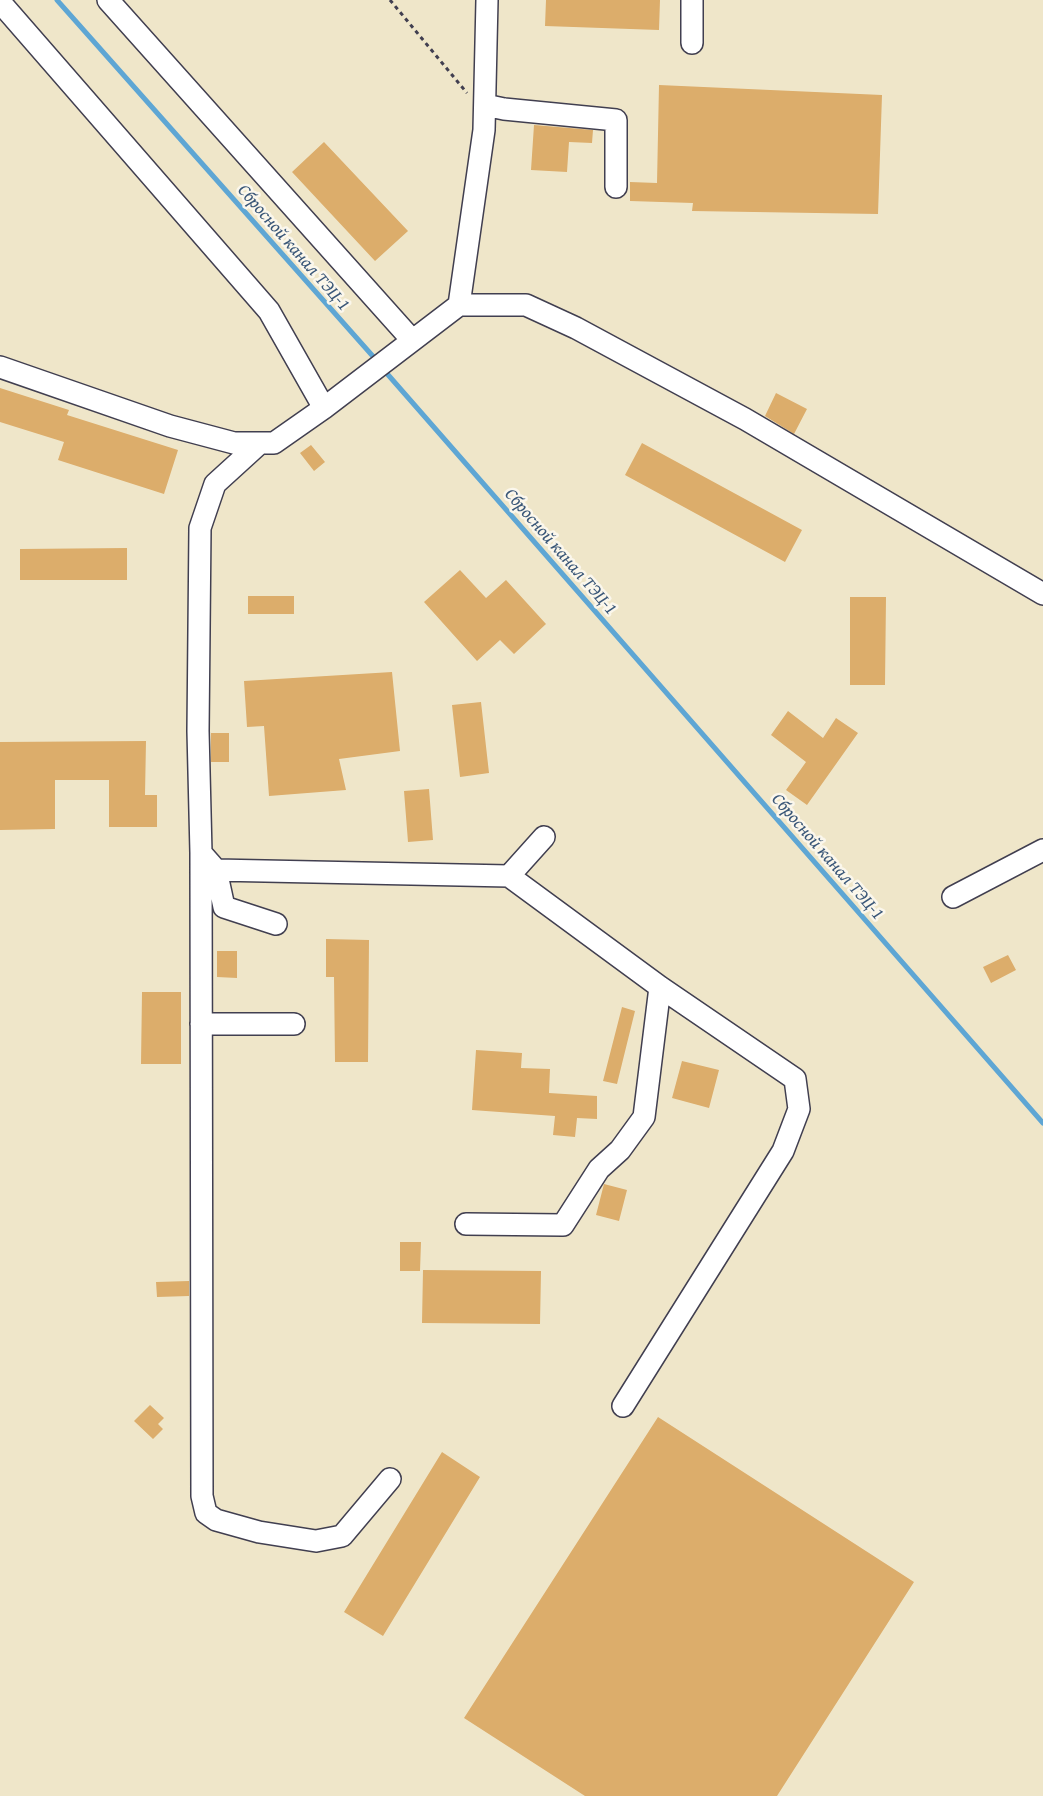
<!DOCTYPE html>
<meta charset="utf-8">
<style>
body{margin:0}
canvas{display:block;background:#efe6c9}
</style>
<canvas width="1043" height="1796"></canvas>
<script>
const ctx = document.querySelector('canvas').getContext('2d');
ctx.lineJoin = 'round';
function strokePath(path, color, width, dash) {
  ctx.strokeStyle = color;
  ctx.lineWidth = width;
  ctx.lineCap = dash ? 'butt' : 'round';
  ctx.setLineDash(dash || []);
  ctx.stroke(path);
}
function paint(path, color) {
  ctx.fillStyle = color;
  ctx.fill(path, 'evenodd');
}
function drawText(font, color, halo, rows, align = 'center') {
  ctx.font = font + ' "Gentium Book Plus",serif';
  ctx.lineWidth = 5;
  ctx.setLineDash([]);
  ctx.textBaseline = 'middle';
  ctx.strokeStyle = halo;
  ctx.fillStyle = color;
  for (const [text, x, y, turn = 0] of rows) {
    ctx.save();
    ctx.translate(x, y);
    ctx.rotate((+turn || 0) * Math.PI / 180);
    ctx.textAlign = isNaN(turn) ? turn : align;
    if (halo) ctx.strokeText(text, 0, 0);
    ctx.fillText(text, 0, 0);
    ctx.restore();
  }
}
strokePath(new Path2D(`
 M57,0L378,362
 M383,369L1043,1123`), '#5ea6d4', 5);
paint(new Path2D(`
 M546,0H660L659,30L545,26Z
 M659,85L882,95L878,214L692,211L693,203L630,201V182L657,183Z
 M534,125L593,130L592,143L569,142L567,172L531,170Z
 M324,142L408,231L375,261L292,172Z
 M0,388L69,410L67,415L178,450L164,494L58,460L64,442L0,422Z
 M776,393L807,409L794,434L765,416Z
 M642,443L802,530L785,562L625,475Z
 M311,445L325,462L314,471L300,453Z
 M127,548V580H20V549Z
 M460,570L486,598L506,580L546,624L514,654L500,640L477,661L424,602Z
 M248,596H294V614H248Z
 M850,597H886L885,685H850Z
 M392,672L400,751L339,759L346,790L269,796L264,726L247,727L244,681Z
 M481,702L489,773L460,777L452,705Z
 M788,711L823,738L836,718L858,733L807,805L786,790L806,762L771,735Z
 M211,733H229V762H211Z
 M146,741L145,795H157V827H109V780H55V829L0,830V742Z
 M429,789L433,840L408,842L404,791Z
 M326,939L369,940L368,1062H335L334,977H326Z
 M217,951H237V978L217,977Z
 M1008,955L1016,970L991,983L983,967Z
 M142,992H181V1064H141Z
 M622,1007L635,1011L617,1084L603,1081Z
 M476,1050L522,1053L521,1068L550,1069L549,1093L597,1096V1119L577,1118L575,1137L553,1135L555,1116L472,1110Z
 M682,1061L719,1070L709,1108L672,1098Z
 M604,1184L627,1190L619,1221L596,1215Z
 M400,1242H421L420,1271H400Z
 M423,1270L541,1271L540,1324L422,1323Z
 M189,1281V1296L157,1297L156,1282Z
 M150,1405L164,1418L158,1424L163,1429L153,1439L134,1421Z
 M658,1417L914,1582L777,1796H585L464,1718Z
 M442,1452L480,1477L383,1636L344,1612Z`), '#dcad6b');
const minor = new Path2D(`
 M108,0L412,340
 M0,2L269,311L324,408
 M692,43V0
 M485,105L504,109L616,120V187
 M459,305L484,130L487,0
 M0,367L170,426L234,443H274L324,408L459,305H526L576,328L745,419L1043,594
 M260,443L215,484L200,528L198,731L201,853L202,1496L206,1513L216,1520L259,1532L316,1541L342,1536L390,1479
 M201,853L216,870L509,876L660,987L795,1079L799,1109L783,1151L623,1406
 M216,870L224,907L276,924
 M509,876L544,837
 M953,897L1043,850
 M201,1024H294
 M466,1224L563,1225L599,1169L620,1150L644,1117L660,987`);
strokePath(minor, '#413f50', 24);
strokePath(new Path2D(`
 M390,0L467,93`), '#413f50', 3, [4, 4]);
strokePath(minor, '#fff', 21);
drawText('italic 18px', '#3a5778', '#fbf7ec', [
 ["Сбросной канал ТЭЦ-1",293,248,49],
 ["Сбросной канал ТЭЦ-1",560,552,49],
 ["Сбросной канал ТЭЦ-1",827,857,49]
]);
</script>
